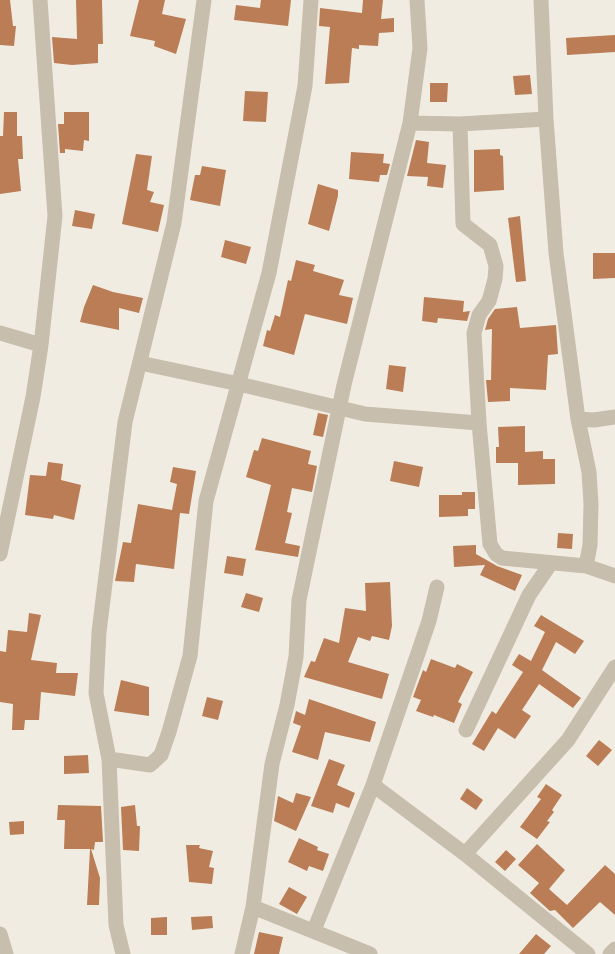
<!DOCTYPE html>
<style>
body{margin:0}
canvas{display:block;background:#f1ece1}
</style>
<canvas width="615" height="954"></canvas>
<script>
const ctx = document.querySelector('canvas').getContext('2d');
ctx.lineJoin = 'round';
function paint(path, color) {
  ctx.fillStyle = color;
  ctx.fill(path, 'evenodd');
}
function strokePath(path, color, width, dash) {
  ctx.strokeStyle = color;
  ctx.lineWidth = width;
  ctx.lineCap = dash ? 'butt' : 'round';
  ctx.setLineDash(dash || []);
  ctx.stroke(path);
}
paint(new Path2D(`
 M0,0H10L13,26H16L14,46L0,45Z
 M76,0H102L103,44H98V63L72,65L54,63L52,37L77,39Z
 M139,0H165L162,14L186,19L176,54L154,46L155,41L130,36Z
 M261,0H291L288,26L234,20L236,5L260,8Z
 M363,0H383L381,19L394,18V32L379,33L378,46L359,45V49L352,48L349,83L325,84L330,27L319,26L320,8L362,13Z
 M615,35V52L567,55L566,38Z
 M530,75L532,94L515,95L513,76Z
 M430,83H448L447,102H430Z
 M245,91L268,92L266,122L243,121Z
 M4,112H17V136H22L23,159H18L21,191L0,194V136H3Z
 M64,112H89V141L84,140L83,151L65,149V153H60L58,124H64Z
 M416,140L429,142L427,163L446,165L443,188L427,186L428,177L407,176Z
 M500,149V155L503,156L504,190L474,192V150Z
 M351,152L384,154L383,163L390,164L387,175H380L379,182L349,179Z
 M136,154L152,156L147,190L154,192L150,202L164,205L158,232L122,224Z
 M202,166L226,170L220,206L190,200L195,175H200Z
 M318,184L338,190V196L329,231L308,224Z
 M75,210L95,214L92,229L72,226Z
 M520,216L526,281L516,282L508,218Z
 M225,240L251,247L246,264L221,257Z
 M593,253H615V278L593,279Z
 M296,260L315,265L313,271L344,280L339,295L353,298L347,324L305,314L294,355L263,346L267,330L270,331L275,315L280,317L288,280L291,281Z
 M93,285L113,292L143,298L139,313L119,308V330L80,322L84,307Z
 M424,297L464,301L463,312L470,311L467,321L438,318L437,323L422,321Z
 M517,307L520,328L556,325L558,354L548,355L546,390L510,388V401L488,402L486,380H491L492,329L485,330L488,319L495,309Z
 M389,365L406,367L403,392L386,389Z
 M318,413L328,415L323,437L313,435Z
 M525,426V452L543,451V459H555V484L518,485V463H496V447H499L498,427Z
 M262,438L311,451L308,464L317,466L312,492L292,488L287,512L292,513L285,543L300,546L298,557L255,550L271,485L246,477L254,450L258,451Z
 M394,461L423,467L419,487L390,481Z
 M48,462L63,464L61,480L81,485L74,520L54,515L53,519L25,515L30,475L46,476Z
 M173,467L196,471L189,514L180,513L174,569L136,564L134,582L115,581L123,542L131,543L138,504L172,510L177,484L170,482Z
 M462,492H475V509H468V516L439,517V495H462Z
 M558,533L573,534L572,549L557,548Z
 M476,545V554L497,566L522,575L515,591L480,575L485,565L454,567L453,546Z
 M227,556L246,559L243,576L224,573Z
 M390,582L392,626L389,640L372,636L370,641L358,637L348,662L389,674L382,699L304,677L311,661L315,662L324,638L339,643L345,608L366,611L365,583Z
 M246,593L263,598L259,612L241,607Z
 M29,613L41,615L31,660L57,663L56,673H78L75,696L41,692L39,720H25L24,730H12L13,704L0,702V651L6,652L8,630L27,632Z
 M541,615L584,641L575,654L556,642L542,670L581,698L573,708L539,684L522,710L531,716L515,739L498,728L484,751L472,744L492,711L496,714L523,672L512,665L519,654L531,661L545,632L534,626Z
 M431,659L455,668L457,664L473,672L458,702L462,704L454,723L434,715L433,717L416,711L421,700L413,697L423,670L426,672Z
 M121,680L149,687V716L114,711Z
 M207,697L223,701L218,720L202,716Z
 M309,699L376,722L370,742L325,732L318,760L292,752L301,726L293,723L296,711L305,715Z
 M599,740L612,750L598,766L586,756Z
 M88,755L89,773L64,774V756Z
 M329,759L345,765L337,785L355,793L349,808L336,803L333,813L311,806Z
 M546,784L562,795L552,810L554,812L547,821L550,822L537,839L520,827L541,799L537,797Z
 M467,788L483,800L476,810L460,799Z
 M296,793L311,797L296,831L274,821L278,796L293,803Z
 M58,805L101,806L103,842H95L94,850L91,849L100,878L99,905H87L90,849H64L65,820H57Z
 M135,805L137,826H140L139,851L123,850L121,807Z
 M24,821V834L10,835L9,822Z
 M299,838L318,847L317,850L329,854L323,871L309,866L307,871L288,862Z
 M537,844L565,870L549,889L567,905L605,865L615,874V915L600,902L573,928L555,910L550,911L530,893L539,883L518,865Z
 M186,845H200L199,848L213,851L209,867L214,868L212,884L189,882Z
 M506,850L516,859L505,871L495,862Z
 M289,887L307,897L297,914L279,904Z
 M212,916L213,928L192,930L191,917Z
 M167,917V935H151V918Z
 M259,932L283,937L279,954H254Z
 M536,934L551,946L544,954H519Z`), '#ba7d56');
strokePath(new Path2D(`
 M541,0L546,119L556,253L578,419L589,472L591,504L590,545L586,566
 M410,123L460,124L546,119
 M460,124L463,224L490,245L496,266L495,279L489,301L479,315L474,333L479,423L490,544L496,554L502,558L586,566L615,576
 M0,333L41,345
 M140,363L239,384L365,414L479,423
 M578,419L594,420L615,417
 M0,554L33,397L41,345L55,216L40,0
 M466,730L529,595L551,563
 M109,759L150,765L161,755L169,732L190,656L206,501L269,273L305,86L311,0
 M373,785L465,854L588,954
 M465,854L568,740L615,667
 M314,930L373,785L429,621L437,587
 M0,934L6,954
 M123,954L116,925L109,759L96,693L99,632L125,422L174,223L204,0
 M242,954L253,907
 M370,954L253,907L272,764L287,705L296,657L299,600L344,385L410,123L420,48L417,0
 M610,954L615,949`), '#c8beae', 15);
</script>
